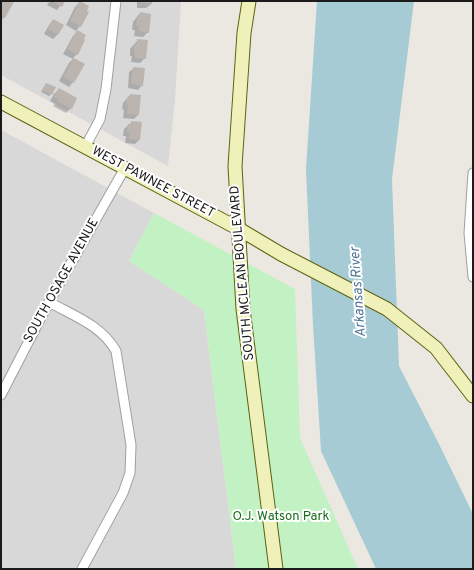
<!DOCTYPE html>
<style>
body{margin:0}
#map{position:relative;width:474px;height:570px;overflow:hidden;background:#ebe8e2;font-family:Overpass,sans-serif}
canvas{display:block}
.frame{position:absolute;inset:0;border:2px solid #1b1b1b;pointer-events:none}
</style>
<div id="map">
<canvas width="474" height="570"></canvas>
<div class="frame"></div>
</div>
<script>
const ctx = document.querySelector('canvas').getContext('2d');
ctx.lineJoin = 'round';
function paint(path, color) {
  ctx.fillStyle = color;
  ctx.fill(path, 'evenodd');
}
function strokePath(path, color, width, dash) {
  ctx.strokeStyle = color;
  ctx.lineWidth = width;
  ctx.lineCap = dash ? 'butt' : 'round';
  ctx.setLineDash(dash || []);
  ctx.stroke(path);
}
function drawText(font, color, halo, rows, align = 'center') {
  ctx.font = font + ' Overpass,sans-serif';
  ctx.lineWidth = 4;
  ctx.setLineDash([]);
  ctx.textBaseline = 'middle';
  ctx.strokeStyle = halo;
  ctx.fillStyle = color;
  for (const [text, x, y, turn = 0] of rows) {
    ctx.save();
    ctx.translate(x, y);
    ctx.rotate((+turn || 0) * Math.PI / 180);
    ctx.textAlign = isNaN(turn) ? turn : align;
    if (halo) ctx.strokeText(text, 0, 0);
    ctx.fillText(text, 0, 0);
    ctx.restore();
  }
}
paint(new Path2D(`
 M1,1H181L175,100L168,166L1,75Z
 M1,130L154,213L129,261L204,310L236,569H1Z`), '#d9d8d8');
paint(new Path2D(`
 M154,213L295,289L300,438L358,569H236L204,310L129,261Z`), '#c2f1c4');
paint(new Path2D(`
 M317,1H414L392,179L399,366L438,442L473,514V569H376L321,451L313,325L306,169Z`), '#a7cbd4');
paint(new Path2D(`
 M1,1H9L12,3L4,17L1,21Z
 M50,1H64L57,10L47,5Z
 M76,1H81L80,2V26L76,31L66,25L75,7L79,3Z
 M137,1H151V4L146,8H137Z
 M140,13L148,32L143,37L134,36L135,30H132L133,22Z
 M53,20L58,34L53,39L44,34L49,25Z
 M77,32V54L73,58L83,64L73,82L69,87L59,81L69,63L73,59L63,54L73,36Z
 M138,40L145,58L140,63L131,62L132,56H130V49Z
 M134,68L142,85L138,90L128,88L129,72Z
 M46,84L51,94L49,96L41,92Z
 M59,89L71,108L66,113L53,106L55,104L50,101L54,94Z
 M130,95L138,115L134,119L123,118L124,110L122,109L123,103Z
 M132,122L139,140L135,144L125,143L126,136H123L124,129Z`), '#0003');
paint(new Path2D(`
 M1,1L14,2L5,18L1,16Z
 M52,1H65L62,7Z
 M80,1L89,6L87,11L89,12L81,27L70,21Z
 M141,1H152V4L141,3Z
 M140,12L151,14L149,33L138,31L139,26H136L137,17H139Z
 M53,19L64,25L58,35L48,29Z
 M77,30L86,35L84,39L85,40L78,55L67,49Z
 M137,39L148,40L146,59L135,58V52H134V44H137Z
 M74,58L85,64L74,83L63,77Z
 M133,67L145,68L143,86L131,84Z
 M46,83L56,87L52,95L42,90Z
 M59,88L77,98L72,109L57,101L58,99L54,97Z
 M130,94L141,95L139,115L127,114L128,105H126L127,97H130Z
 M131,121L142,122L140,140L129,139L130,132H127L128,124H131Z`), '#bbb4af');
const minor = new Path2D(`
 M85,147L100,119L106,89L116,1
 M473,173L469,233L473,277
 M49,302C74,316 101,325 116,351L131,445L130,473L123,493L82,569
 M1,395L49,302L125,168`);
const secondary = new Path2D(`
 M249,1L244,33L235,166L243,309L276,569
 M1,102L239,229L281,254L387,309L436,348L473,396`);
strokePath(minor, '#9f9f9f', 11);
strokePath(secondary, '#5d6311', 15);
strokePath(minor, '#fff', 9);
strokePath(secondary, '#f0f1ba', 13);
drawText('13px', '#1b1b1b', '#fff', [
 ["WEST PAWNEE STREET",153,183,28],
 ["SOUTH MCLEAN BOULEVARD",243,273,-95],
 ["SOUTH OSAGE AVENUE",62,281,-61]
]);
drawText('13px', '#186a1c', '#fff', [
 ["O.J. Watson Park",281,517]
]);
drawText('italic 14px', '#517797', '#fff', [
 ["Arkansas River",359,292,-94]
]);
</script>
